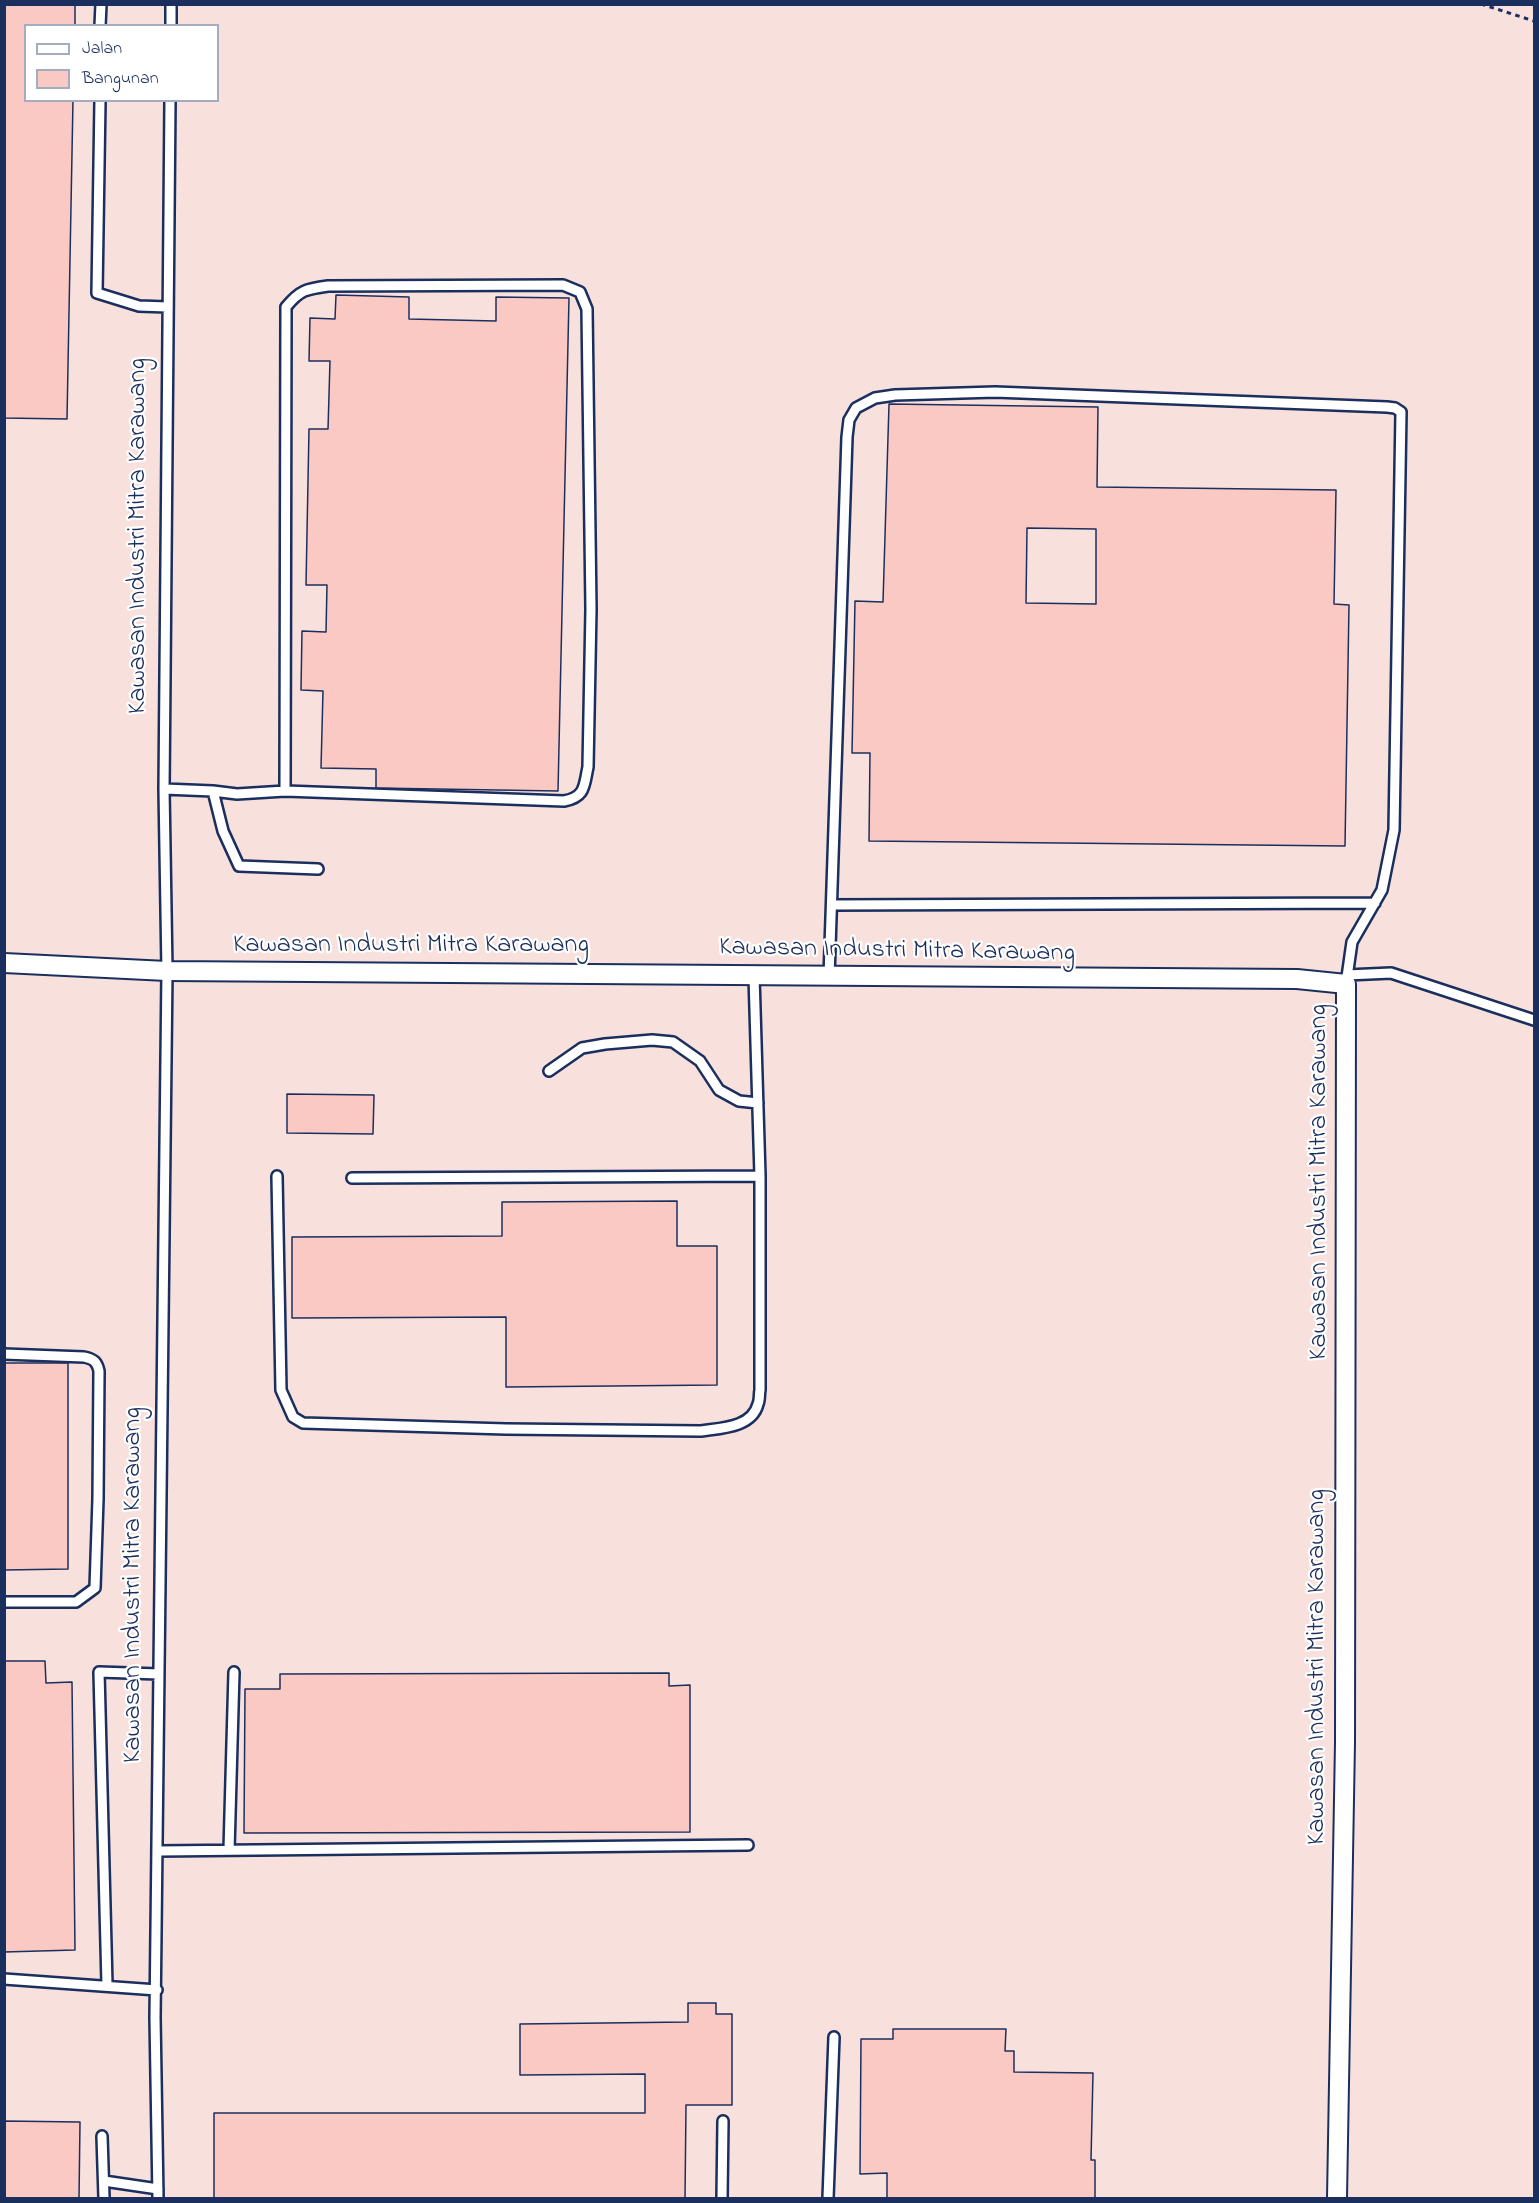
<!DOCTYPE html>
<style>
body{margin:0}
#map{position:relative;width:1539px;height:2203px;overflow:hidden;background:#feefed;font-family:"Indie Flower",sans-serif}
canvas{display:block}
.frame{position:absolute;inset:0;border:6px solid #1b2f5e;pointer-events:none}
.legend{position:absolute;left:24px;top:24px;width:195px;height:78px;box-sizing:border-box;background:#fff;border:2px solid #a4acbf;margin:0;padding:8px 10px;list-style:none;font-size:18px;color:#1b2f5e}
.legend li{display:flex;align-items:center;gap:12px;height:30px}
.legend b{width:30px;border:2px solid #a4acbf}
</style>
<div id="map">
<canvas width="1539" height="2203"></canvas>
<div class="frame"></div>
<ul class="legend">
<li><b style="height:8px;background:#fff"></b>Jalan</li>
<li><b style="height:16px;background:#fac9c3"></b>Bangunan</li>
</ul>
</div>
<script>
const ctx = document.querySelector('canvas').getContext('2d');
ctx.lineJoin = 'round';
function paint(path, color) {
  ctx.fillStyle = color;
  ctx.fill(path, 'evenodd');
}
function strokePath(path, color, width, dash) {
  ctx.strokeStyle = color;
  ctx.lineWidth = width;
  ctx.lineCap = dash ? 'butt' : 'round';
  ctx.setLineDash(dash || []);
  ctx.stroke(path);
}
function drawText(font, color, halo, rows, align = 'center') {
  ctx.font = font + ' "Indie Flower",sans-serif';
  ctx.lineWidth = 4.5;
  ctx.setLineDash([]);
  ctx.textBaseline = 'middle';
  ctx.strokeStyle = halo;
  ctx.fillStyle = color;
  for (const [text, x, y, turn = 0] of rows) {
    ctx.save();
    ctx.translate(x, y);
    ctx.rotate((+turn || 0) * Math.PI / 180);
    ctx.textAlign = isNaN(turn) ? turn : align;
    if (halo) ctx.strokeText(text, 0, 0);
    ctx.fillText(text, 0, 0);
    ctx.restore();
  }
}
paint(new Path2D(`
 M5,5H1534V2198H5ZM26,26H218V100H26Z`), '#f8e0dd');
const building = new Path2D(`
 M4,4H75V26H26V100H73L67,419L4,418Z
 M336,295L409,297V319L496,321V297L569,298L558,791L376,788V769L321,768L323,691L301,690L302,631L326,632L327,585H306L309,429H328L330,361H309L310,318L335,319Z
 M889,404L1098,407L1097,487L1336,490L1334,604L1349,605L1345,846L869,841L870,753H852L855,601L883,602ZM1027,528L1096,529V604L1026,603Z
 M287,1094L374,1095L373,1134L287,1133Z
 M677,1201V1246H717V1385L506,1387V1317L292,1318V1237L502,1236V1202Z
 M4,1363H68V1569L4,1570Z
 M4,1661H45L46,1683L72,1682L75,1950L4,1952Z
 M669,1673V1686L690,1685V1832L244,1833L245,1689H280V1674Z
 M688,2003H716V2014H732V2105H686L685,2199H214V2113H645V2074L520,2075V2024L688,2022Z
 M893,2029H1006L1005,2051H1014V2072L1093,2073L1091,2160H1095V2199H887V2173L860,2174L861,2039H893Z
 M4,2121L80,2122L79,2199H4Z`);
paint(building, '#fac9c3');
strokePath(building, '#1b2f5e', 1.5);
const lane = new Path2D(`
 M100,26L101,4
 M171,26V4
 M100,100L97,293L139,306L167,307
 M164,789L213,791L237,794L285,791L564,801C586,797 584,785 588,767L591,609L587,309L580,292L563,285L328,286C306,289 300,290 286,307L285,791
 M213,791L223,831L239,866L318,869
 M832,905L1375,903
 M1347,975L1391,973L1534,1020
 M829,977L847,437L849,420L856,408L875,398L895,395L995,392L1387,407L1395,408L1401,412L1394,830L1382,890L1352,942L1346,984
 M549,1071L582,1048L605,1044L652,1040L673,1042L700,1061L719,1090L739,1101L758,1103
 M277,1176L281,1390L293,1417L303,1423L506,1429L701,1431C720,1428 752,1428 758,1404C760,1400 759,1394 760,1390V1176L754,976
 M352,1178L760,1176
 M4,1354L84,1357C94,1359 97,1362 99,1371L98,1499L95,1588L76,1602H4
 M229,1850L234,1672
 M158,1851L748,1845
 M4,1979L157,1990
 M107,1985L99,1672L159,1674
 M102,2136L104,2198
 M104,2181L158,2189
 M158,2198L155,2017L167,971L164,789L170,100
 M722,2198L723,2121
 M828,2198L834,2037`);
const street = new Path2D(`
 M4,963L167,971L1297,979L1346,984L1345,1742L1337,2198`);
strokePath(lane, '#1b2f5e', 14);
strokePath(street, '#1b2f5e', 22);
strokePath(new Path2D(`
 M1481,4L1534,21`), '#1b2f5e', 3, [4.5, 4.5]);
strokePath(lane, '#fff', 9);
strokePath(street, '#fff', 18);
drawText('26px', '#1b2f5e', '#fff', [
 ["Kawasan Industri Mitra Karawang",140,536,-90],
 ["Kawasan Industri Mitra Karawang",411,947],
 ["Kawasan Industri Mitra Karawang",897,952,1],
 ["Kawasan Industri Mitra Karawang",1321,1182,-90],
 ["Kawasan Industri Mitra Karawang",135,1585,-90],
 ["Kawasan Industri Mitra Karawang",1319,1667,-90]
]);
</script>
